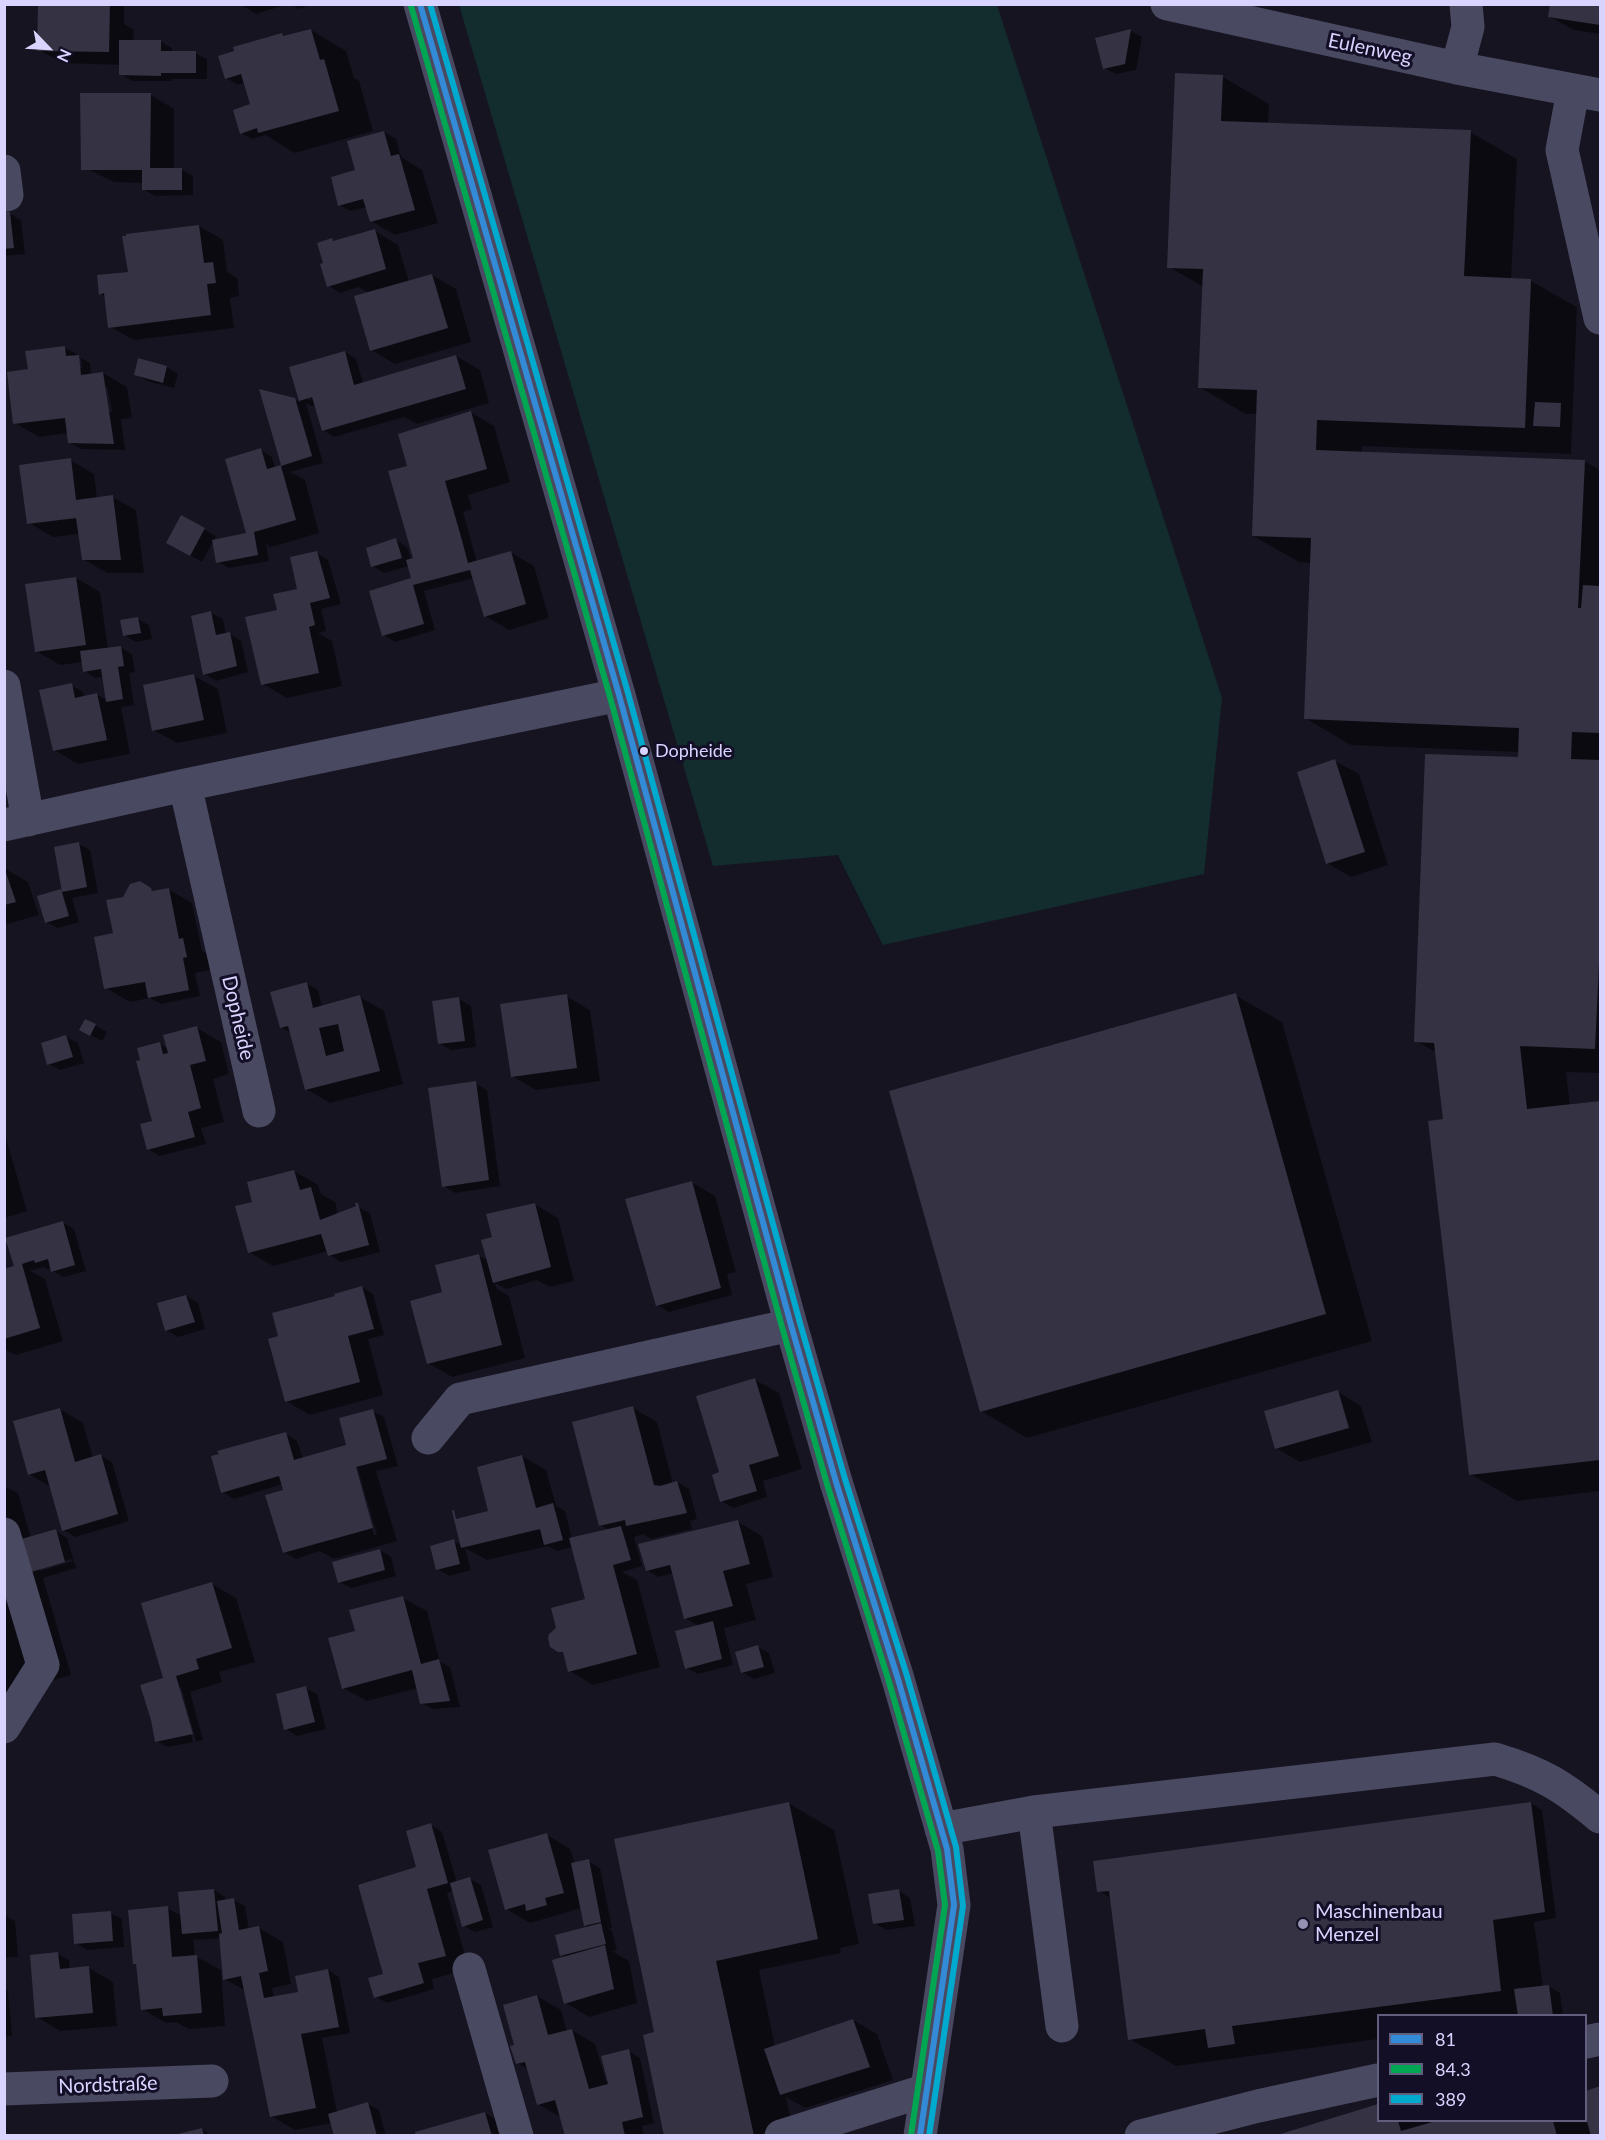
<!DOCTYPE html>
<meta charset="utf-8">
<style>
body{margin:0}
#map{position:relative;width:1605px;height:2140px;overflow:hidden;background:#161421;font-family:Lato,sans-serif}
canvas{display:block}
.frame{position:absolute;inset:0;border:6px solid #d9d4ff;pointer-events:none}
.legend{position:absolute;left:1377px;top:2014px;width:210px;height:108px;box-sizing:border-box;background:#130f26;border:2px solid #625e7d;margin:0;padding:8px 10px;list-style:none;font-size:18px;color:#d9d4ff}
.legend li{display:flex;align-items:center;gap:12px;height:30px}
.legend b{width:30px;border:2px solid #625e7d}
.north{position:absolute;left:18px;top:18px;width:60px;height:60px;-webkit-text-stroke:4px #130f26;paint-order:stroke;rotate:115deg;font-size:16px;font-weight:700;line-height:24px;text-align:center;color:#d9d4ff}
.north::after{content:'';display:block;margin:auto;width:21px;height:27px;background:#d9d4ff;clip-path:polygon(50% 0,100% 100%,50% 72%,0 100%)}
</style>
<div id="map">
<canvas width="1605" height="2140"></canvas>
<div class="frame"></div>
<ul class="legend">
<li><b style="height:8px;background:#338bd7"></b>81</li>
<li><b style="height:8px;background:#00a651"></b>84.3</li>
<li><b style="height:8px;background:#00a9ce"></b>389</li>
</ul>
<div class="north">N</div>
</div>
<script>
const ctx = document.querySelector('canvas').getContext('2d');
ctx.lineJoin = 'round';
function paint(path, color) {
  ctx.fillStyle = color;
  ctx.fill(path, 'evenodd');
}
function strokePath(path, color, width, dash) {
  ctx.strokeStyle = color;
  ctx.lineWidth = width;
  ctx.lineCap = dash ? 'butt' : 'round';
  ctx.setLineDash(dash || []);
  ctx.stroke(path);
}
function drawText(font, color, halo, rows, align = 'center') {
  ctx.font = font + ' Lato,sans-serif';
  ctx.lineWidth = 6;
  ctx.setLineDash([]);
  ctx.textBaseline = 'middle';
  ctx.strokeStyle = halo;
  ctx.fillStyle = color;
  for (const [text, x, y, turn = 0] of rows) {
    ctx.save();
    ctx.translate(x, y);
    ctx.rotate((+turn || 0) * Math.PI / 180);
    ctx.textAlign = isNaN(turn) ? turn : align;
    if (halo) ctx.strokeText(text, 0, 0);
    ctx.fillText(text, 0, 0);
    ctx.restore();
  }
}
paint(new Path2D(`
 M459,5H997L1222,698L1204,874L883,945L838,855L713,866Z`), '#132c2d');
paint(new Path2D(`
 M40,4H124V24L134,30L133,41H160L172,48V52L195,53L207,59V79H172V81H132L121,74V65L63,63L39,50Z
 M240,4H288L256,14Z
 M291,4H314L298,9Z
 M1552,4H1600V34L1574,30L1550,17Z
 M311,30L346,51L354,78L359,81L373,131L295,153L265,135L252,139L241,133L252,108L245,82L238,85L226,78L282,35L286,37Z
 M1131,31L1142,37L1136,70L1116,74L1104,68Z
 M1223,77L1269,104L1268,124L1470,132L1517,159L1511,280L1531,281L1577,307L1571,454L1362,446V453L1584,461L1600,470V1073L1566,1072L1570,1106L1600,1102V1491L1517,1501L1470,1474L1445,1120L1437,1053L1416,1041L1519,759V752L1351,745L1305,718L1311,563L1299,562L1253,536L1258,414H1246L1199,387L1204,287L1169,267Z
 M151,95L174,109V170H182L193,176V195L155,196L143,189V183L114,182L83,167Z
 M384,132L396,139L401,157L422,170L438,223L395,235L371,221L367,207L350,211L339,205L356,171Z
 M9,213L21,220L25,254L4,256V214Z
 M199,226L223,240L227,272L237,278L239,296L230,298L234,328L134,340L110,327L106,297L100,294Z
 M375,231L398,245L409,282L432,275L456,289L471,342L395,364L371,350L369,293L358,287L340,293L329,286L325,264L332,240L336,242Z
 M65,348L77,354L79,368H82L81,358L90,363L91,375L103,373L127,387L132,418L121,419L125,450L81,449L69,442L68,433L39,437L15,423L29,370ZM104,387H107L112,412H109Z
 M345,352L356,359L363,383L456,356L480,370L489,403L417,424L404,417L334,437L323,430L316,405L311,406L306,403L323,463L290,472L305,480L319,533L271,547L266,544L269,561L229,568L218,562L248,535L261,450L272,457L275,468L283,466L261,391L295,400L301,403L291,368ZM320,396L307,400V397Z
 M167,367L178,374L174,388L147,381L136,374Z
 M470,412L494,426L510,482L468,495L472,509L463,512L477,562L510,552L534,566L549,618L509,630L485,616L474,578L424,591L435,630L395,642L384,635L413,579L409,566L384,573L373,566L396,540L407,547L411,560L415,559L409,467Z
 M70,460L94,474L97,499L112,497L136,510L144,573H107L83,559L79,534L53,537L29,523Z
 M181,517L216,536L202,562L168,543Z
 M316,553L328,560L341,604L321,609L326,631L318,633L332,641L342,686L287,698L263,684L279,611L299,590Z
 M76,578L100,592L108,649L120,647L132,654L135,672L129,673L134,705L121,707L130,754L78,764L54,750L71,685L83,692L84,697L97,695L107,700L103,676L96,678L84,671L83,662L60,665L36,651Z
 M211,613L223,619L226,635L230,634L241,641L248,672L216,681L205,674Z
 M137,619L149,625L152,639L136,642L124,635Z
 M194,676L218,689L227,733L177,743L153,730Z
 M1335,761L1359,774L1388,865L1351,877L1327,863Z
 M79,844L90,850L98,893L72,898L79,922L58,928L46,922L39,897L63,890Z
 M4,868L28,882L39,915L4,925Z
 M140,883L155,892L168,889L192,903L202,951L207,954L210,970L195,973L200,996L161,1004L150,998L130,1002L106,988L124,898Z
 M306,983L318,990L322,1007L360,997L384,1011L403,1084L330,1103L306,1089L291,1033L281,1027Z
 M1235,995L1282,1022L1372,1341L1027,1438L981,1411Z
 M566,996L590,1010L600,1081L536,1090L512,1076Z
 M459,999L471,1006L476,1047L451,1050L439,1043Z
 M86,1021L107,1032L102,1041L81,1030Z
 M197,1028L221,1042L229,1074L213,1079L224,1122L201,1128L206,1144L160,1156L148,1149L153,1122L160,1044L168,1049Z
 M66,1037L78,1043L84,1063L60,1070L49,1064Z
 M475,1083L487,1090L500,1186L455,1193L444,1186Z
 M4,1131L27,1211L4,1218Z
 M294,1171L318,1185L321,1194L335,1202L338,1215L358,1207L370,1213L380,1252L341,1262L329,1255L328,1251L273,1266L249,1252L254,1203Z
 M691,1182L715,1196L736,1272L727,1274L732,1295L669,1312L657,1305Z
 M534,1204L558,1218L574,1281L550,1287L537,1280L506,1289L495,1283L497,1289L509,1296L525,1358L452,1377L428,1363L446,1293L479,1256L489,1261L493,1238Z
 M63,1223L74,1229L86,1271L64,1277L52,1271L51,1268L48,1269L44,1267L30,1271L45,1279L63,1341L16,1355L4,1349V1270L16,1267Z
 M362,1287L373,1294L384,1335L368,1339L383,1395L310,1415L286,1401L336,1297Z
 M186,1296L198,1303L205,1329L178,1337L166,1330Z
 M755,1380L779,1393L802,1469L763,1481L767,1497L733,1508L721,1501V1474Z
 M1338,1392L1361,1406L1372,1442L1300,1462L1276,1448Z
 M633,1408L657,1422L673,1484L677,1482L689,1489L697,1519L690,1521L692,1529L651,1539L643,1534L634,1537L642,1566L622,1572L637,1580L660,1667L593,1685L570,1671L565,1654L551,1646L587,1600L573,1547L557,1551L548,1546L487,1560L465,1548L471,1570L449,1576L438,1569L453,1541L463,1546L490,1512L522,1456L546,1470L556,1506L565,1511L572,1539L609,1530L600,1525ZM658,1484L663,1489L665,1506Z
 M60,1409L83,1423L93,1458L101,1456L112,1462L129,1521L75,1537L64,1530L51,1487L29,1474Z
 M372,1411L384,1417L398,1466L376,1471L397,1541L334,1559L320,1551L296,1559L284,1552L285,1491L283,1484L234,1499L222,1492L286,1434L297,1441L303,1459L348,1446ZM353,1463H356L377,1535H374Z
 M4,1486L18,1493L31,1538L56,1531L67,1538L76,1568L43,1578L71,1675L11,1693L4,1690ZM72,1559L73,1561L40,1571V1568Z
 M738,1522L762,1536L773,1577L746,1584L756,1620L724,1628L733,1665L698,1674L686,1668L699,1626L685,1618L673,1573L658,1577L647,1570Z
 M380,1550L391,1557L396,1576L351,1588L339,1582Z
 M212,1584L236,1598L255,1662L219,1672L222,1682L190,1692L203,1740L168,1747L156,1741L165,1680ZM178,1687H181L196,1741L193,1742Z
 M403,1598L427,1611L440,1662L450,1667L460,1707L433,1709L421,1703L418,1688L367,1701L343,1688Z
 M758,1647L769,1653L775,1673L754,1679L742,1672Z
 M305,1688L317,1694L326,1729L297,1736L286,1729Z
 M788,1803L834,1830L859,1944L840,1948L841,1953L759,1970L775,2047L853,2020L877,2034L893,2080L805,2108L786,2097L794,2136H666L656,2033Z
 M1531,1803L1542,1810L1556,1918L1534,1922L1543,1987L1548,1986L1560,1993L1563,2016H1378V2039L1176,2066L1130,2039L1111,1898L1099,1891Z
 M431,1825L442,1832L457,1883L470,1879L481,1885L493,1927L475,1932L464,1926L453,1891L447,1893L469,1969L432,1979L434,1989L387,2003L376,1997L387,1974L421,1867Z
 M547,1835L570,1849L575,1864L588,1861L600,1868L612,1928L608,1929L612,1931L617,1950L612,1951L629,1961L637,2003L589,2017L566,2003V1958L562,1955L590,1928L585,1925L582,1908L530,1923L506,1909Z
 M214,1890L225,1897L226,1901L233,1900L245,1906L249,1930L259,1928L283,1942L291,1984L272,1988L274,1998L300,1993L328,1970L339,1977L350,2033L322,2038L337,2112L368,2104L379,2110L386,2136H335L332,2123L295,2130L271,2116L246,1991L225,1979L221,1938L195,1940L193,1939L195,1956L221,1970L225,2026L189,2029L176,2022L166,2023L142,2009L167,1908L182,1916Z
 M899,1891L910,1898L915,1926L886,1930L874,1923Z
 M110,1913L122,1919L124,1947L87,1950L76,1943Z
 M4,1915L15,1921L18,1957L4,1958Z
 M58,1954L69,1960L70,1970L89,1968L113,1982L117,2026L60,2031L37,2017Z
 M4,1989L8,1991L12,2036L4,2037Z
 M537,1996L561,2010L567,2032L572,2030L595,2044L606,2081L608,2080L628,2051L640,2058L654,2123L642,2126L644,2136H567L562,2118L538,2104L529,2070L517,2063L516,2046Z
 M1600,2088V2136H1277L1378,2106V2120H1586V2092Z
 M485,2113L509,2127L511,2136H417Z
 M202,2129L212,2136H177Z`), '#0007');
paint(new Path2D(`
 M38,4H110L109,52L37,51Z
 M1550,4H1600V25L1548,17Z
 M311,29L320,60L324,59L339,111L258,133L257,128L240,134L233,110L250,104L241,74L225,79L218,56L234,51L233,47L282,33L283,36Z
 M1131,29L1125,64L1103,69L1095,38Z
 M119,40H161V51H196V73H161V76L119,75Z
 M1175,73L1223,75L1221,121L1471,130L1464,276L1531,279L1525,428L1317,420L1316,450L1585,460L1578,608H1581L1583,585L1600,586V733L1572,732L1571,759L1600,760V942L1595,1049L1520,1046L1527,1109L1600,1101V1460L1469,1475L1428,1121L1443,1119L1434,1043L1414,1042L1425,754L1518,757L1519,728L1304,719L1311,538L1252,536L1257,390L1198,388L1203,269L1167,268Z
 M80,93H151L150,168H182V190H142V170H81Z
 M384,131L391,156L399,154L415,210L370,222L363,199L338,206L331,177L355,170L347,141Z
 M4,212H10L14,248L4,249Z
 M199,225L204,263L213,262L216,283L207,284L211,315L108,328L104,293L99,295L97,275L128,272L122,236H126V234Z
 M375,229L386,269L327,287L320,264L323,263L317,243L332,238L333,241Z
 M432,274L448,328L370,351L354,296Z
 M65,346L66,356L79,355L81,375L103,372L114,444L68,443L65,418L13,424L7,372L28,369L25,351Z
 M345,351L354,385L456,355L466,389L322,431L312,397L299,401L289,367Z
 M138,358L167,366L163,383L134,375Z
 M259,389L295,398L303,425L312,456L281,466L296,520L254,532L258,555L216,563L212,540L246,533L225,459L261,448L267,469L281,465Z
 M1535,402L1561,403L1560,427L1533,426Z
 M471,411L487,469L445,481L463,544L468,563L511,551L526,604L484,617L470,570L413,585L424,624L382,636L369,591L411,578L406,560L413,558L388,471L407,466L398,434Z
 M71,458L76,500L113,495L121,560H82L76,518L27,524L19,465Z
 M181,515L205,528L190,556L166,543Z
 M396,538L402,558L371,567L366,548Z
 M317,551L330,598L310,603L315,625L309,627L319,673L261,685L245,617L277,610L273,594L297,589L290,557Z
 M76,577L86,645L35,652L25,584Z
 M211,611L216,635L230,632L237,666L203,675L191,616Z
 M138,617L141,633L123,636L120,620Z
 M121,646L124,666L118,667L123,699L106,702L101,669L83,672L80,651Z
 M194,674L204,720L152,731L143,685Z
 M72,683L75,698L97,693L107,740L53,751L39,690Z
 M1335,759L1365,852L1326,864L1297,772Z
 M79,842L87,887L62,892L54,847Z
 M4,867L16,902L4,905Z
 M140,881L151,888L152,891L169,888L179,939L183,938L187,957L183,958L189,990L148,998L145,982L104,989L94,937L113,933L106,900L123,897L130,884Z
 M61,889L69,916L45,923L37,896Z
 M307,982L313,1008L360,995L380,1071L305,1090L288,1026L280,1028L270,992ZM338,1024L344,1051L326,1056L319,1028Z
 M1236,993L1326,1314L980,1412L889,1091Z
 M567,994L577,1068L511,1077L500,1004Z
 M459,997L465,1041L438,1044L432,1001Z
 M85,1019L96,1024L90,1036L79,1030Z
 M197,1026L206,1061L190,1065L201,1108L188,1112L195,1137L147,1150L140,1124L152,1121L136,1061L140,1060L137,1048L160,1042L163,1054L168,1053L163,1035Z
 M66,1035L73,1057L47,1065L41,1043Z
 M476,1081L489,1180L442,1187L428,1088Z
 M294,1170L300,1190L311,1187L320,1220L356,1206L355,1203H358L369,1245L328,1256L321,1234L248,1253L235,1206L252,1202L247,1182Z
 M692,1181L721,1288L656,1306L625,1199Z
 M535,1203L551,1267L493,1283L481,1240L492,1237L486,1214Z
 M63,1221L75,1265L51,1272L48,1259L35,1263L34,1260L22,1264L40,1328L4,1339V1269L14,1266L5,1238Z
 M479,1254L502,1345L427,1364L410,1301L442,1292L435,1265Z
 M362,1286L374,1329L348,1336L360,1382L285,1402L268,1339L278,1336L272,1313L335,1296L334,1294Z
 M186,1295L195,1322L165,1331L157,1303Z
 M755,1378L779,1456L749,1465L757,1491L720,1502L712,1475L719,1472L696,1396Z
 M1338,1390L1349,1428L1275,1449L1264,1411Z
 M633,1406L654,1485L660,1486L677,1481L687,1513L626,1526L625,1520L599,1526L572,1422Z
 M60,1408L75,1462L101,1454L118,1514L62,1531L45,1470L28,1475L13,1421Z
 M373,1409L387,1459L356,1467L373,1528L283,1553L265,1495L283,1490L279,1476L221,1493L211,1456L219,1454L217,1451L286,1432L294,1460L346,1445L339,1418Z
 M522,1455L536,1508L553,1503L563,1540L544,1545L540,1529L461,1548L452,1511L454,1510L456,1519L488,1511L477,1467Z
 M738,1520L750,1564L723,1571L733,1606L684,1619L670,1565L646,1571L638,1544Z
 M621,1526L631,1560L613,1565L637,1654L568,1672L563,1652H558L550,1647L548,1638L549,1634L556,1628L551,1608L585,1599L569,1538Z
 M56,1529L65,1562L28,1573L18,1540Z
 M454,1539L460,1564L436,1570L430,1546Z
 M380,1549L385,1570L338,1583L332,1562Z
 M212,1582L232,1648L196,1659L199,1669L176,1676L193,1734L155,1742L151,1720L140,1685L163,1678L141,1603Z
 M403,1596L421,1664L439,1659L450,1701L420,1704L412,1670L342,1689L328,1638L355,1631L349,1610Z
 M713,1621L722,1659L685,1669L675,1631Z
 M758,1645L764,1667L741,1673L735,1652Z
 M306,1686L315,1722L284,1730L276,1694Z
 M789,1802L818,1939L716,1961L754,2136H664L643,2035L654,2032L614,1839Z
 M1531,1802L1545,1912L1493,1920L1501,1991L1232,2026L1235,2044L1208,2048L1205,2029L1128,2040L1109,1891L1097,1892L1093,1861Z
 M431,1823L448,1883L427,1889L446,1956L418,1963L424,1983L374,1998L368,1978L383,1974L358,1885L416,1867L406,1831Z
 M547,1833L564,1893L545,1898L547,1905L526,1911L525,1904L505,1910L488,1850Z
 M589,1859L601,1922L584,1926L571,1863Z
 M470,1877L483,1920L462,1927L450,1883Z
 M214,1889L218,1931L182,1934L178,1892Z
 M899,1889L904,1920L873,1924L868,1894Z
 M234,1898L239,1930L259,1926L268,1971L259,1973L264,1998L298,1992L295,1976L328,1969L339,2027L301,2034L316,2108L270,2117L241,1976L223,1980L219,1934L222,1933L217,1901Z
 M168,1906L172,1957L197,1955L202,2013L163,2016L162,2008L141,2010L136,1964H133L128,1910Z
 M111,1911L113,1941L74,1944L72,1914Z
 M601,1923L606,1944L560,1956L555,1935Z
 M605,1945L614,1989L564,2004L552,1960Z
 M58,1952L60,1969L89,1966L93,2013L35,2018L30,1955Z
 M1549,1985L1553,2016H1518L1514,1989Z
 M537,1995L548,2035L572,2029L589,2089L608,2084L601,2056L629,2049L643,2117L622,2122L625,2136H565L555,2100L537,2105L525,2062L516,2064L510,2046L514,2045L503,2005Z
 M853,2019L870,2067L780,2095L764,2049Z
 M1600,2086V2136H1591L1586,2118V2091Z
 M368,2102L377,2136H334L328,2114Z
 M1378,2104V2121H1398L1401,2131L1436,2121H1553L1557,2136H1274Z
 M485,2112L492,2136H416L415,2132Z
 M202,2128L204,2136H174V2135Z`), '#343243');
strokePath(new Path2D(`
 M420,4L619,695L791,1325L836,1482L898,1679L947,1849L954,1905L920,2136
 M1167,4L1457,68L1600,95
 M1457,68L1468,27L1466,4
 M1573,91L1562,150L1600,318
 M4,171L7,195
 M4,686L28,820
 M185,785L259,1111
 M4,825L185,785L619,695
 M428,1438L460,1399L791,1325
 M4,1534L43,1665L4,1727
 M1034,1812L1495,1759C1542,1773 1563,1786 1600,1817
 M941,1829L1034,1812L1062,2026
 M469,1969L517,2136
 M1586,2042L1600,2039
 M4,2089L212,2081
 M781,2136L927,2090
 M1141,2136L1258,2106L1378,2080`), '#4a4962', 33);
strokePath(new Path2D(`
 M420,4L619,695L791,1325L836,1482L898,1679L947,1849L954,1905L920,2136`), '#338bd7', 6);
strokePath(new Path2D(`
 M411,6L610,697L782,1327L827,1484L889,1682L938,1851L945,1905L911,2135`), '#00a651', 6);
strokePath(new Path2D(`
 M430,4L628,693L800,1323L845,1479L907,1676L956,1847L963,1906L929,2136`), '#00a9ce', 6);
for (const [x, y, r, color] of [
 [644,751,5,"#d9d4ff"],
 [1303,1924,6,"#9591b1"]
]) {
  const dot = new Path2D();
  dot.arc(x, y, r, 0, 2 * Math.PI);
  ctx.fillStyle = color;
  ctx.fill(dot);
  strokePath(dot, '#130f26', 2);
}
drawText('18px', '#d9d4ff', '#130f26', [
 ["Dopheide",655,751]
], 'left');
drawText('20px', '#d9d4ff', '#130f26', [
 ["Eulenweg",1370,49,12],
 ["Dopheide",238,1018,77],
 ["Nordstraße",108,2085,-2]
]);
drawText('20px', '#d9d4ff', '#130f26', [
 ["Maschinenbau",1315,1912],
 ["Menzel",1315,1935]
], 'left');
</script>
